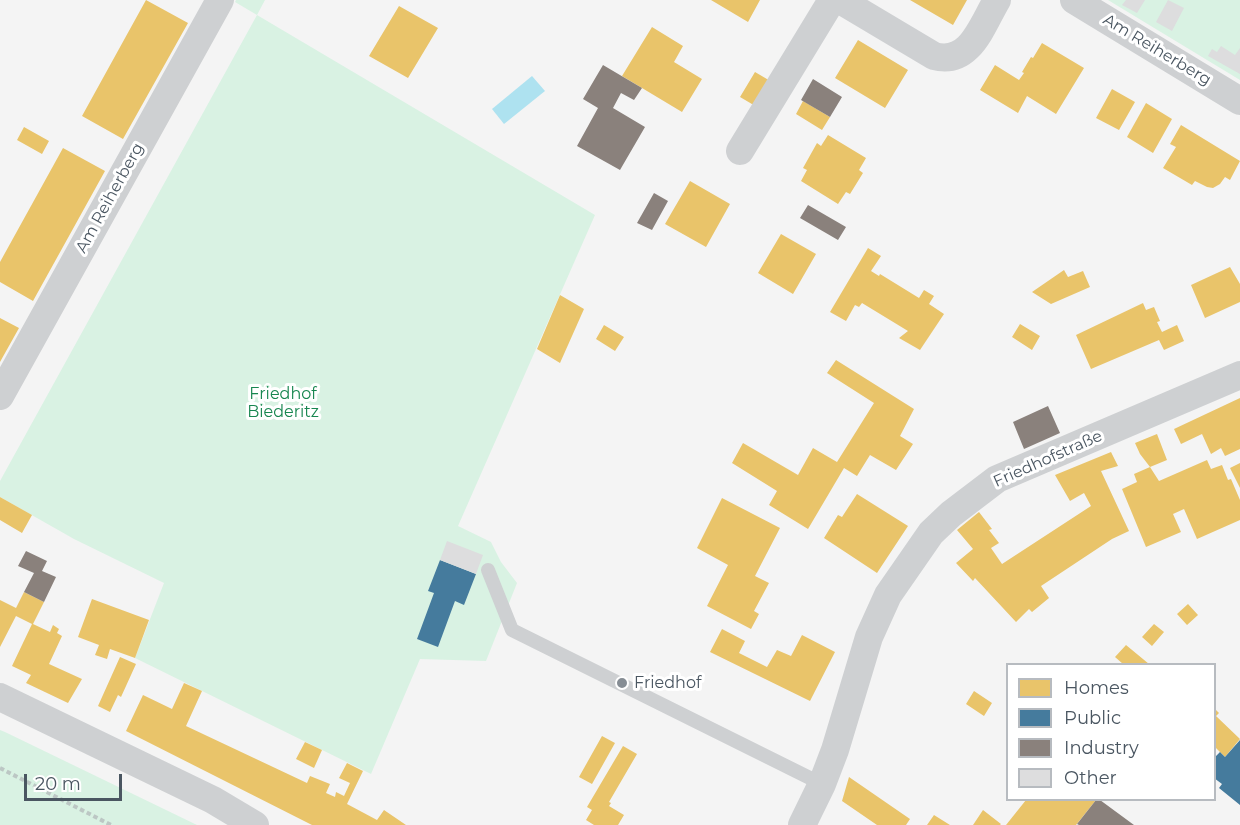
<!DOCTYPE html>
<meta charset="utf-8">
<style>
body{margin:0}
#map{position:relative;width:1240px;height:825px;overflow:hidden;background:#f4f4f4;font-family:Montserrat,sans-serif}
canvas{display:block}
.legend{position:absolute;left:1006px;top:663px;width:210px;height:138px;box-sizing:border-box;background:#fff;border:2px solid #b7bbc0;margin:0;padding:8px 10px;list-style:none;font-size:18px;color:#4a5661}
.legend li{display:flex;align-items:center;gap:12px;height:30px}
.legend b{width:30px;border:2px solid #b7bbc0}
.scale{position:absolute;left:24px;top:774px;width:98px;height:27px;box-sizing:border-box;border:3px solid #4a5661;border-top:0;padding-left:8px;font-size:18px;line-height:21px;white-space:nowrap;color:#4a5661;-webkit-text-stroke:4px #fff;paint-order:stroke}
</style>
<div id="map">
<canvas width="1240" height="825"></canvas>
<ul class="legend">
<li><b style="height:16px;background:#e9c46a"></b>Homes</li>
<li><b style="height:16px;background:#457b9d"></b>Public</li>
<li><b style="height:16px;background:#8a817c"></b>Industry</li>
<li><b style="height:16px;background:#ddddde"></b>Other</li>
</ul>
<div class="scale">20 m</div>
</div>
<script>
const ctx = document.querySelector('canvas').getContext('2d');
ctx.lineJoin = 'round';
function paint(path, color) {
  ctx.fillStyle = color;
  ctx.fill(path, 'evenodd');
}
function strokePath(path, color, width, dash) {
  ctx.strokeStyle = color;
  ctx.lineWidth = width;
  ctx.lineCap = dash ? 'butt' : 'round';
  ctx.setLineDash(dash || []);
  ctx.stroke(path);
}
function drawText(font, color, halo, rows, align = 'center') {
  ctx.font = font + ' Montserrat,sans-serif';
  ctx.lineWidth = 6;
  ctx.setLineDash([]);
  ctx.textBaseline = 'middle';
  ctx.strokeStyle = halo;
  ctx.fillStyle = color;
  for (const [text, x, y, turn = 0] of rows) {
    ctx.save();
    ctx.translate(x, y);
    ctx.rotate((+turn || 0) * Math.PI / 180);
    ctx.textAlign = isNaN(turn) ? turn : align;
    if (halo) ctx.strokeText(text, 0, 0);
    ctx.fillText(text, 0, 0);
    ctx.restore();
  }
}
paint(new Path2D(`
 M236,0H265L257,15L595,215L458,526L491,542L501,562L517,583L486,661L420,659L371,774L135,658L164,583L74,539L0,497V481L257,15L235,2Z
 M1108,0H1240V80Z
 M0,730L5,732L197,825H0Z`), '#d9f2e3');
paint(new Path2D(`
 M532,76L545,91L504,124L492,109Z`), '#aee2f0');
paint(new Path2D(`
 M146,0L188,23L123,139L82,116Z
 M711,0H760L748,22Z
 M910,0H967L953,25Z
 M399,6L438,28L408,78L369,56Z
 M652,27L683,46L674,62L702,79L682,112L622,76Z
 M858,40L908,70L885,108L835,78Z
 M1042,43L1084,68L1056,114L1027,96L1018,113L980,90L995,65L1019,80L1024,73L1022,72L1031,57L1033,58Z
 M755,72L772,82L757,107L740,97Z
 M1112,89L1135,102L1119,130L1096,118Z
 M803,101L830,117L822,130L796,114Z
 M1146,103L1172,119L1153,153L1127,137Z
 M1181,125L1240,161L1230,180L1225,177L1220,184L1213,188L1207,187L1195,181L1192,185L1163,168L1176,147L1170,144Z
 M24,127L49,141L42,154L17,140Z
 M828,135L866,158L859,170L863,173L850,194L846,192L838,204L801,181L807,170L803,168L817,143L821,146Z
 M63,148L105,171L33,301L0,282V262Z
 M690,181L730,204L706,247L665,224Z
 M781,234L816,254L793,294L758,273Z
 M868,248L881,256L871,271L879,276L880,274L919,298L924,290L934,296L929,304L944,314L920,350L899,338L908,331L862,303L859,307L855,305L846,321L830,312Z
 M1230,267L1240,284V302L1205,318L1191,285Z
 M1064,270L1068,277L1083,271L1090,287L1051,304L1032,292Z
 M560,295L584,309L560,363L537,349Z
 M1143,303L1146,310L1154,307L1160,321L1157,322L1162,332L1177,325L1184,341L1164,350L1159,340L1091,369L1076,335Z
 M0,318L19,328L0,362Z
 M1020,324L1040,336L1032,350L1012,337Z
 M604,325L624,337L615,351L596,339Z
 M836,360L914,409L900,436L913,444L896,470L870,455L857,476L844,468L808,529L769,505L777,491L732,463L743,443L798,475L813,448L837,462L874,403L827,373Z
 M1240,398V449L1225,456L1221,448L1211,454L1202,434L1181,444L1174,429Z
 M1157,434L1167,460L1150,467L1140,454L1135,443Z
 M1111,452L1118,466L1101,471L1129,531L1112,539L1041,586L1049,598L1032,612L1029,609L1016,622L975,578L973,581L956,563L973,549L957,530L979,512L992,529L989,530L999,543L991,548L1002,564L1091,506L1084,493L1070,501L1055,475Z
 M1207,460L1211,469L1222,465L1228,480L1231,479L1240,500V520L1197,539L1184,509L1173,514L1181,532L1146,547L1122,489L1137,482L1134,474L1150,467L1159,481Z
 M1240,463V488L1230,468Z
 M857,494L908,526L877,573L824,538L838,515L842,517Z
 M0,497L32,515L22,533L0,520Z
 M722,498L780,528L755,576L769,583L754,611L759,614L751,629L707,606L728,565L697,548Z
 M24,592L44,602L33,624L50,632L53,625L59,629L57,633L62,636L49,664L82,679L68,703L26,683L31,675L12,666L32,624L16,616L0,647V600L16,608Z
 M92,599L149,620L135,658L110,649L107,659L95,655L99,645L78,637Z
 M1188,604L1198,615L1187,625L1177,614Z
 M1154,624L1164,632L1152,646L1142,637Z
 M722,629L745,641L739,653L767,667L777,650L791,656L802,635L835,652L810,701L710,652Z
 M1126,645L1149,664H1123L1115,657Z
 M120,657L136,664L121,697L118,695L110,712L98,706Z
 M184,683L202,691L186,726L307,783L310,776L330,784L326,793L335,797L336,792L344,796L350,783L339,778L347,763L363,771L347,804L377,820L384,810L406,825H312L126,731L143,695L172,709Z
 M974,691L992,703L984,716L966,704Z
 M1215,709L1219,713L1216,716L1240,739L1225,757L1215,747Z
 M602,736L615,743L592,784L579,777Z
 M305,742L322,750L314,768L296,759Z
 M623,746L637,754L609,802L611,803L609,806L624,815L618,825H594L586,820L592,810L587,807Z
 M849,777L910,819L906,825H877L842,801Z
 M1026,800H1096L1076,825H1006Z
 M983,810L1001,824L1000,825H973Z
 M934,815L950,825H927Z`), '#e9c46a');
paint(new Path2D(`
 M440,560L476,574L464,605L455,601L438,647L417,639L434,593L428,591Z
 M1240,740V805L1219,788L1222,784L1214,778V758L1220,752L1225,757Z`), '#457b9d');
paint(new Path2D(`
 M603,65L642,88L634,100L621,93L613,108L645,127L620,170L577,146L598,108L583,99Z
 M813,79L842,97L830,117L801,100Z
 M654,193L668,201L652,230L637,223Z
 M808,205L846,227L838,240L800,218Z
 M1048,406L1060,433L1024,449L1013,422Z
 M26,551L47,561L42,571L56,577L44,602L24,592L34,573L18,566Z
 M1096,800H1100L1134,825H1079L1077,824Z`), '#8a817c');
paint(new Path2D(`
 M1126,0H1145L1137,13L1122,5Z
 M1168,0L1184,8L1172,31L1156,22Z
 M1221,46L1235,55L1240,48V74L1208,56L1212,49L1217,52Z
 M447,541L483,555L476,574L440,560Z`), '#ddddde');
strokePath(new Path2D(`
 M0,768L111,825`), '#bcc7c4', 4, [4.5, 3]);
strokePath(new Path2D(`
 M488,570L512,630L822,784`), '#ced0d2', 14);
strokePath(new Path2D(`
 M840,0L934,56C970,66 982,25 997,0
 M1074,0L1240,101
 M740,151L832,0
 M0,396L220,0
 M0,697L213,800L255,825
 M802,825L822,784L835,750L869,637L888,595L931,533L951,514L997,479L1240,375`), '#ced0d2', 28);
for (const [x, y, r, color] of [
 [622,683,6,"#868d94"]
]) {
  const dot = new Path2D();
  dot.arc(x, y, r, 0, 2 * Math.PI);
  ctx.fillStyle = color;
  ctx.fill(dot);
  strokePath(dot, '#fff', 2);
}
drawText('16px', '#4a5661', '#fff', [
 ["Am Reiherberg",1157,50,31],
 ["Am Reiherberg",110,198,-61],
 ["Friedhofstraße",1048,459,-24]
]);
drawText('16px', '#17864f', '#fff', [
 ["Friedhof",283,394],
 ["Biederitz",283,412]
]);
drawText('16px', '#4a5661', '#fff', [
 ["Friedhof",634,683]
], 'left');
</script>
